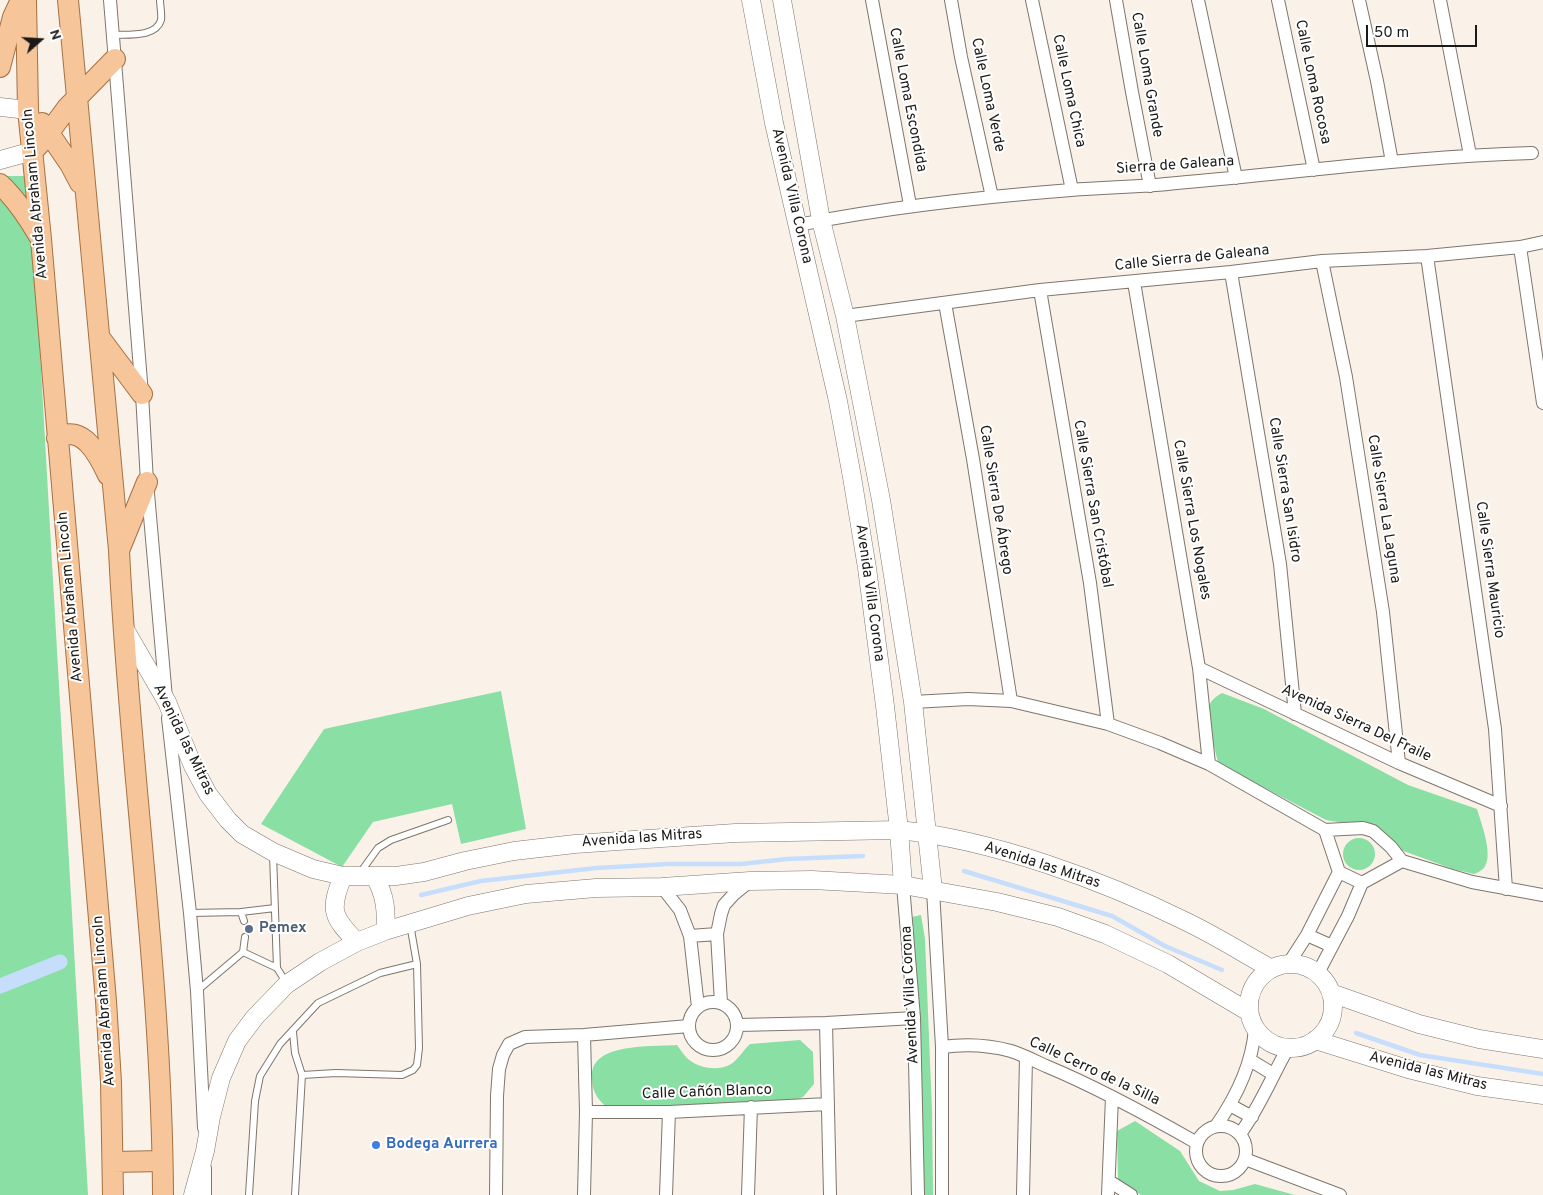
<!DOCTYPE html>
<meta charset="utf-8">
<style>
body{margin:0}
#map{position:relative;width:1543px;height:1195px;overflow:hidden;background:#faf2e9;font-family:Overpass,sans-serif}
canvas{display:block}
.north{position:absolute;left:15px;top:15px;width:50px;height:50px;-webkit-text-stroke:4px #fff;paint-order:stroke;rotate:71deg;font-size:14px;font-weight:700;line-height:20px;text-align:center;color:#1c1a16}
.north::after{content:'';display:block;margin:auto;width:18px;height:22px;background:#1c1a16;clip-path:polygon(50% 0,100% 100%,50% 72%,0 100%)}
.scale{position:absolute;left:1366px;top:25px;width:111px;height:22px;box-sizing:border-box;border:2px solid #1c1a16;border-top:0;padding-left:6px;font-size:15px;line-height:18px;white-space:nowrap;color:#1c1a16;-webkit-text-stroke:4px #fff;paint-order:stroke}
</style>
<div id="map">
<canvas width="1543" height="1195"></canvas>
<div class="north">N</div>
<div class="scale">50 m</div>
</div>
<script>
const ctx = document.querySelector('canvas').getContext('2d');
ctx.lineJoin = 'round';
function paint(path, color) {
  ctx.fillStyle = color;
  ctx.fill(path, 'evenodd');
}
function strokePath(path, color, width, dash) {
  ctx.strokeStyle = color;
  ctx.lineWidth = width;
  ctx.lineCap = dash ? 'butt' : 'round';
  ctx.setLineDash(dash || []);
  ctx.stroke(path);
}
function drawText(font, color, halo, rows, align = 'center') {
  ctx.font = font + ' Overpass,sans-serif';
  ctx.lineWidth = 4;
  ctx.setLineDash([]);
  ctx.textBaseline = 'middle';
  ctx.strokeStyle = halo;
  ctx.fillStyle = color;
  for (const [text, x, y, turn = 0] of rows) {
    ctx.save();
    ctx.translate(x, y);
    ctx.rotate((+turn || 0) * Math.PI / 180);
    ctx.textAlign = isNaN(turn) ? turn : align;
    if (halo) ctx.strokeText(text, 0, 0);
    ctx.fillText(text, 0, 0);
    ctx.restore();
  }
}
paint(new Path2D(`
 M0,176H30L88,1195H0Z
 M501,691L526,829L461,844L452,804L373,822L342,867L261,824L324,729Z
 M1222,693L1264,709L1408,785L1477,809C1481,823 1494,855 1484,868C1482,870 1477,873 1474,874L1453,869L1398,849L1376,825L1363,822L1343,823L1326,820L1219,764C1215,755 1207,712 1210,704C1213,698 1217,696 1222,693Z
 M1343 854a16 16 0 1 1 32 0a16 16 0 1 1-32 0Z
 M921,915L925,939L932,1110L933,1195H920L912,917Z
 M800,1040L813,1052L814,1084L803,1097L795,1100L611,1111C600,1102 592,1094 592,1078C589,1042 652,1047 677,1045C680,1049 683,1054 687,1058C697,1068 718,1072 731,1064C739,1059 743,1050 750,1044Z
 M1135,1121L1180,1151L1199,1181L1220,1191L1233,1190L1255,1184L1295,1195H1141L1118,1180L1117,1131Z`), '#8adfa4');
strokePath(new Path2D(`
 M964,871L1112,916L1165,946L1222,970
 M421,895L481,881L596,868L668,864H741L787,859L863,856
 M1356,1033L1420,1055L1543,1074`), '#c6defb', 4.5);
strokePath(new Path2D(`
 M0,986L60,962`), '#c6defb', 15);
const lane = new Path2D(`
 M113,35C127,34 156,38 161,20C162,14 160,6 160,0
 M273,854L277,968
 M360,873L378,848L391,840L448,820
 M241,912L275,908
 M190,913L241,912L244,921
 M243,952L277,968L287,984
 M198,990L243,952L245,937
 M293,1032L295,1053L302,1075L336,1073L402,1075L413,1070L417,1065L419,1048L417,964L410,924
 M249,1195L255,1101L260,1076L280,1044L318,1003L380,973L417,964
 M295,1195L302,1075`);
const street = new Path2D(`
 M110,0L142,394L147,482L166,698
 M872,0L910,205
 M951,0L961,57L992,197
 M1032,0L1072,190
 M1116,0L1132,92L1150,186
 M1198,0L1236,178
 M1278,0L1314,170
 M1359,0L1377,81L1392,162
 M1440,0L1470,155
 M798,225C888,207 980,197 1071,190C1107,187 1142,187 1177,183C1295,173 1413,156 1532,153
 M1520,247L1543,403
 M1427,256L1495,729L1506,889
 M1322,261L1346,377L1383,612L1399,763
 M1231,272L1280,564L1295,714
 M1134,282L1199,668L1209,764
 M1040,290L1090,583L1108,724
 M945,303L973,459L1011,701
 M845,316L1040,290L1231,272L1322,261L1427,256L1520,247L1543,242
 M1199,668L1399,763L1501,806
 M913,702L968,699L1011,701L1108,724L1160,743L1209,764L1325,830L1363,828L1373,831L1391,847L1402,861L1472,882L1543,895
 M168,718L190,913L197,991L204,1128
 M1339,872L1362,883
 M903,885L914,1018L918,1195
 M662,887L680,910L690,936L698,1007
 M933,890L942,1047V1195
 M1307,935L1332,946
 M690,936L717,934
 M1289,963L1307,935L1339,872L1325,830
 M1318,973L1348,916L1362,883L1402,861
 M689 1026a24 24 0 1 1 48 0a24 24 0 1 1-48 0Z
 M721,1003L717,934L721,914L724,905L734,894L750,881
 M826,1023L830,1195
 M737,1025L826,1023L914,1018
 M584,1035L586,1112L584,1195
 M942,1047C964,1044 989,1045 1011,1051C1023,1055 1035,1061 1046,1066C1099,1088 1148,1115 1197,1143
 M1250,1060L1273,1074
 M1230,1105L1252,1117
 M586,1112H669L828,1104
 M1196 1151a25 25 0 1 1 50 0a25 25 0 1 1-50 0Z
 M1216,1126C1237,1096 1252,1065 1255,1029
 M1240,1134C1260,1107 1272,1076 1288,1048
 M1245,1159L1340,1195
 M1109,1181L1131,1195
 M205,1195V1168
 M496,1195L497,1096L499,1069L503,1055L509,1044L525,1037L584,1035L689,1026
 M666,1195L669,1112
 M748,1195L751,1107
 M1023,1195L1026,1058
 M1108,1195L1112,1097`);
const secondary = new Path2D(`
 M751,0L774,123L838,401L852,477L867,568L885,706L899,830L903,885
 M782,0L821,220L845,316L881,500L913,702L933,890
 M0,107L28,110
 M0,160L33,151
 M123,626L167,702L193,766L208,794L228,820L242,834L273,852L313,869L343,876H396L424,872L465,861L514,851L575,844L735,833L899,830C993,840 1102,880 1187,922C1216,936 1243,953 1270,968
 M343,876C329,910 332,917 357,942
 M375,877C385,895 387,911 385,931
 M1249 1006a42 42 0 1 1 84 0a42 42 0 1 1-84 0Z
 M1331,993L1419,1024L1479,1039L1543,1049
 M1315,1040L1408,1069L1477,1086L1543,1095
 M193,1195L205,1151L211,1117L221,1078L237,1041L255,1017L287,984L320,962L357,942L385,931L468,906L526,894L596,888L662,887L750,881L812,880L903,885L997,902L1058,917L1105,934L1168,964L1249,1012`);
const primary = new Path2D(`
 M26,0L28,110L41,239L106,1001L111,1082L113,1195
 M68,0L119,550C129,765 162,979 163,1195
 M0,67L13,17L21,0
 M42,123L70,164L80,183
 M33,151L45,138L67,108L115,59
 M0,184C16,199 28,217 39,236
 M100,338L142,394
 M57,438C83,423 99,456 108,475
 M120,548L147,482
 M113,1162L162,1161`);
strokePath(lane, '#7d766d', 8);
strokePath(street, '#7d766d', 14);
strokePath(secondary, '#7d766d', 19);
strokePath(primary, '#a67040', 22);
strokePath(lane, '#fff', 6);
strokePath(street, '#fff', 12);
strokePath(secondary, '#fff', 18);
strokePath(primary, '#f7c59a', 20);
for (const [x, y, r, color] of [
 [249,929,5,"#5c6f8a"],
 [376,1145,5,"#3f7fe0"]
]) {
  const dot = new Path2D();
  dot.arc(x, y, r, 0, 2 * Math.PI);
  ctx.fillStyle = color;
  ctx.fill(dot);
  strokePath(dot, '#fff', 2);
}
drawText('15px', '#1c1a16', '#fff', [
 ["Calle Loma Grande",1146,75,80],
 ["Calle Loma Rocosa",1312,82,78],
 ["Calle Loma Chica",1068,91,78],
 ["Calle Loma Verde",987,95,78],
 ["Calle Loma Escondida",907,100,79],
 ["Sierra de Galeana",1175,166,-4],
 ["Avenida Abraham Lincoln",36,194,-95],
 ["Avenida Villa Corona",791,196,77],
 ["Calle Sierra de Galeana",1192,259,-6],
 ["Calle Sierra San Isidro",1284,490,81],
 ["Calle Sierra De Ábrego",995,500,81],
 ["Calle Sierra San Cristóbal",1092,504,80],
 ["Calle Sierra La Laguna",1383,509,81],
 ["Calle Sierra Los Nogales",1191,520,80],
 ["Calle Sierra Mauricio",1489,570,82],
 ["Avenida Villa Corona",869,593,82],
 ["Avenida Abraham Lincoln",71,597,-95],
 ["Avenida Sierra Del Fraile",1356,724,25],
 ["Avenida las Mitras",183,740,64],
 ["Avenida las Mitras",642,839,-4],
 ["Avenida las Mitras",1042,866,18],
 ["Avenida Villa Corona",911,995,-93],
 ["Avenida Abraham Lincoln",105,1001,-94],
 ["Calle Cerro de la Silla",1094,1072,25],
 ["Avenida las Mitras",1428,1072,14],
 ["Calle Cañón Blanco",707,1093,-2]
]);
drawText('bold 15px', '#4e5e75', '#fff', [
 ["Pemex",259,929]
], 'left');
drawText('bold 15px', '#366cbe', '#fff', [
 ["Bodega Aurrera",386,1145]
], 'left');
</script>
